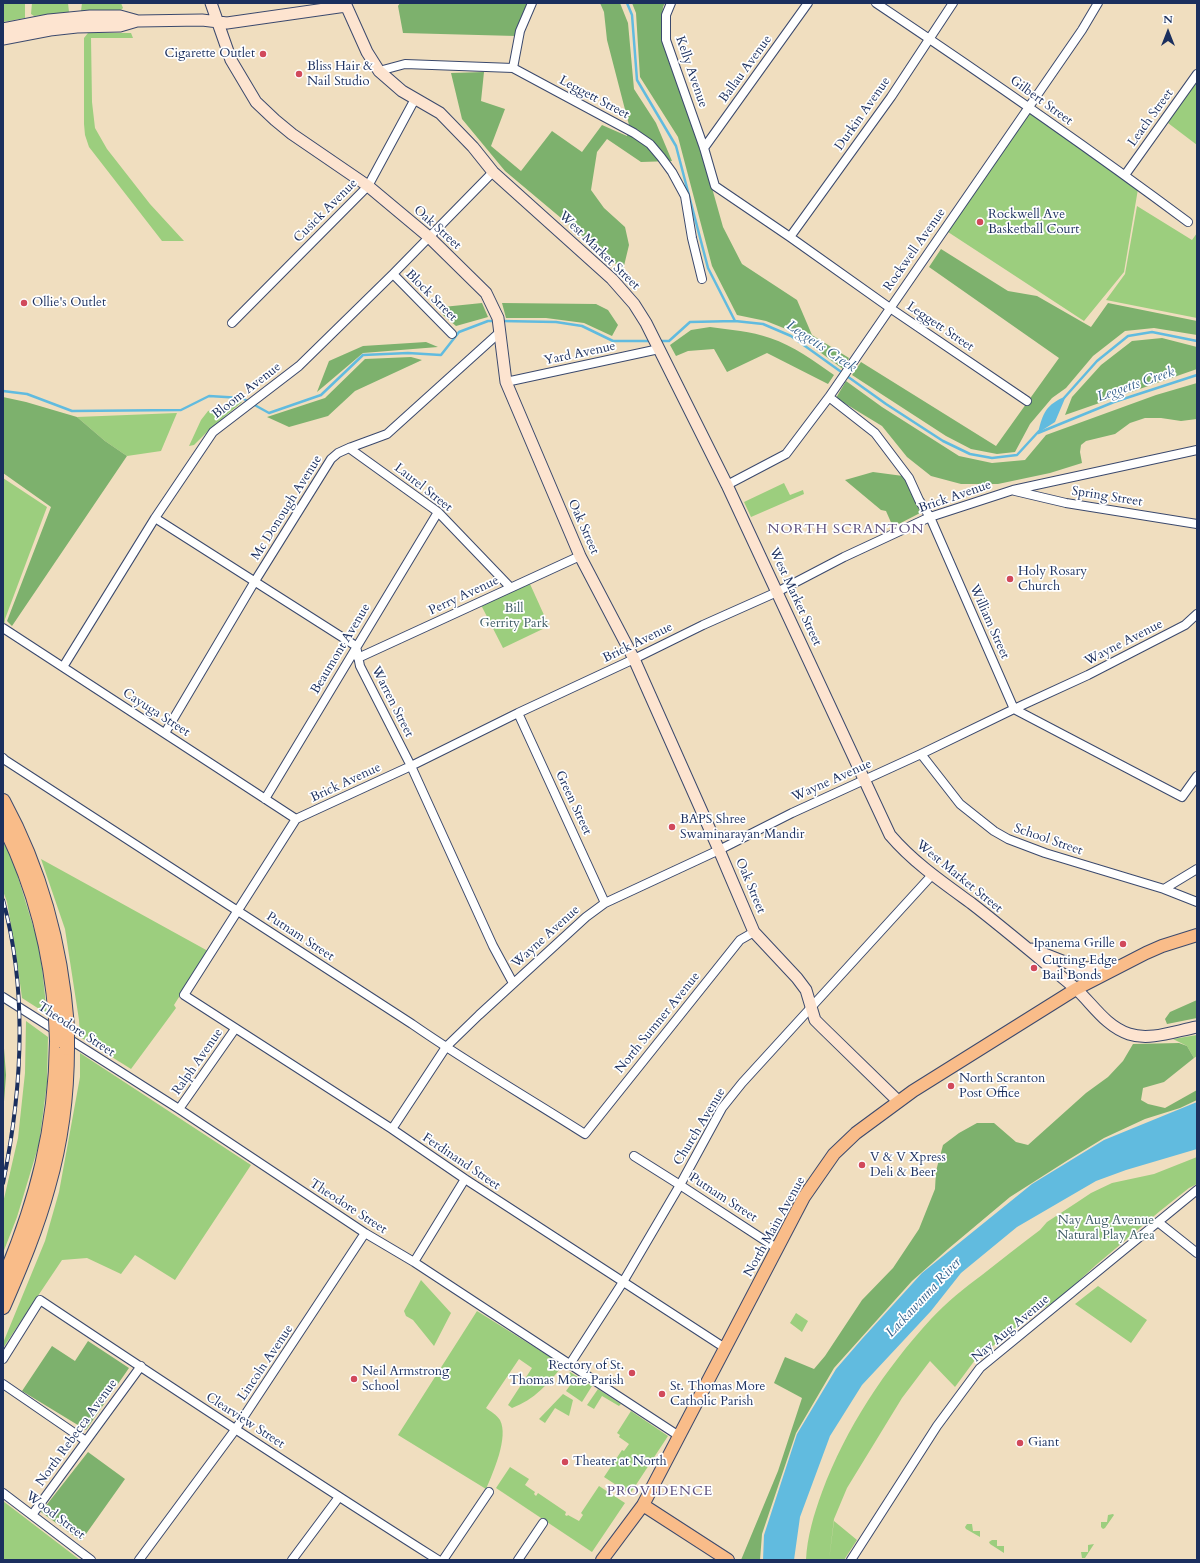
<!DOCTYPE html>
<style>
body{margin:0}
#map{position:relative;width:1200px;height:1563px;overflow:hidden;background:#f0debf;font-family:Cardo,serif}
canvas{display:block}
.frame{position:absolute;inset:0;border:4px solid #1b2f5e;pointer-events:none}
.north{position:absolute;left:1148px;top:12px;width:40px;height:40px;-webkit-text-stroke:3px #fff;paint-order:stroke;rotate:0deg;font-size:11px;font-weight:700;line-height:16px;text-align:center;color:#1b2f5e}
.north::after{content:'';display:block;margin:auto;width:14px;height:18px;background:#1b2f5e;clip-path:polygon(50% 0,100% 100%,50% 72%,0 100%)}
</style>
<div id="map">
<canvas width="1200" height="1563"></canvas>
<div class="frame"></div>
<div class="north">N</div>
</div>
<script>
const ctx = document.querySelector('canvas').getContext('2d');
ctx.lineJoin = 'round';
function paint(path, color) {
  ctx.fillStyle = color;
  ctx.fill(path, 'evenodd');
}
function strokePath(path, color, width, dash) {
  ctx.strokeStyle = color;
  ctx.lineWidth = width;
  ctx.lineCap = dash ? 'butt' : 'round';
  ctx.setLineDash(dash || []);
  ctx.stroke(path);
}
function drawText(font, color, halo, rows, align = 'center') {
  ctx.font = font + ' Cardo,serif';
  ctx.lineWidth = 3.5;
  ctx.setLineDash([]);
  ctx.textBaseline = 'middle';
  ctx.strokeStyle = halo;
  ctx.fillStyle = color;
  for (const [text, x, y, turn = 0] of rows) {
    ctx.save();
    ctx.translate(x, y);
    ctx.rotate((+turn || 0) * Math.PI / 180);
    ctx.textAlign = isNaN(turn) ? turn : align;
    if (halo) ctx.strokeText(text, 0, 0);
    ctx.fillText(text, 0, 0);
    ctx.restore();
  }
}
paint(new Path2D(`
 M3,3H25V18L3,22Z
 M32,3H68L69,12L34,16L31,14Z
 M82,3H121L123,8L121,10L81,11Z
 M88,33H131L133,38H91L92,102L95,128L107,149L150,204L184,241H162L89,147L85,135L84,124V38Z
 M1197,78V145L1168,123Z
 M1028,110L1138,189L1124,272L1084,321L948,232Z
 M1137,206L1192,240L1197,233V318L1106,300L1125,274Z
 M239,401L242,402L210,429L194,445L189,446L201,420L208,411Z
 M177,413L161,451L127,456L105,441L77,417Z
 M3,478L47,507L5,619L3,634Z
 M784,483L790,495L803,490L804,494L751,517L744,502Z
 M530,584L549,626L503,648L481,605Z
 M3,840L14,864L37,939L42,968L47,1014L22,998L16,954L7,902L3,891Z
 M41,859L208,951L174,1005L176,1008L131,1069L80,1037L79,1020L65,929Z
 M26,1021L48,1037L47,1083L39,1144L17,1217L3,1253V1203L18,1138L25,1073Z
 M1197,1035V1056L1194,1058L1187,1046L1173,1039Z
 M80,1053L251,1165L175,1280L135,1255L121,1274L87,1258L62,1260L3,1348V1343L45,1241L59,1192L80,1077Z
 M1197,1157V1184L1189,1188L1160,1211L1096,1265L1060,1298L1034,1314L975,1360L955,1387L930,1361L902,1398L847,1488L834,1519L829,1560H806C807,1537 814,1514 822,1492C846,1428 885,1369 931,1319C947,1302 964,1288 982,1275C1001,1260 1020,1245 1040,1230L1047,1222L1076,1203L1091,1193L1112,1183L1154,1174Z
 M421,1280L451,1313L434,1346L413,1320L406,1316L404,1311Z
 M1098,1286L1147,1320L1131,1343L1075,1304Z
 M477,1311L563,1365C549,1383 534,1400 512,1408L508,1405L532,1368L519,1359L486,1408C490,1411 497,1415 500,1420C509,1437 493,1473 486,1489L398,1435Z
 M796,1313L808,1321L802,1332L790,1323Z
 M570,1372L592,1386L582,1402L566,1391L574,1380L568,1376Z
 M598,1389L621,1404L619,1406L602,1396L594,1409L587,1405Z
 M563,1394L573,1400L569,1416L555,1408L545,1423L539,1419Z
 M631,1411L668,1436L630,1494L604,1477L622,1450L624,1451L629,1444L619,1437L620,1435L617,1433Z
 M510,1467L529,1479L525,1485L535,1492L534,1494L536,1496L538,1493L566,1512L565,1515L567,1516L568,1515L579,1521L583,1515L581,1513L599,1486L625,1503L592,1552L496,1488Z
 M3,1501L80,1560H3Z
 M1108,1515L1113,1514L1114,1515L1105,1528L1103,1529L1101,1527V1522H1107Z
 M834,1521L857,1540L844,1560H829Z
 M967,1524H972L973,1531H980V1537L966,1529L965,1527Z
 M992,1540H997V1546H1004V1553L990,1544L989,1542Z
 M1094,1544L1085,1558H1082L1081,1552H1088V1545Z`), '#9cce7e');
paint(new Path2D(`
 M400,3H529L516,36L403,33L398,6Z
 M600,3H620L628,23L634,89L656,123L672,161L641,162L607,139L597,152L591,190L604,208L625,227L629,245L623,270L505,171L462,119L451,73L484,72L481,101L505,109L491,146L521,171L552,131L582,152L602,125L627,136L629,125L607,40L604,12Z
 M632,3H665L663,7L661,35L705,163L723,227L742,264L797,300L812,335L849,358L843,369L791,331L766,321L737,315L712,266L678,137L640,77L636,13Z
 M941,249L1008,291L1037,296L1091,327L1108,303L1197,321V335L1154,328L1125,331L1093,356L1066,388L1052,398L1030,424L1015,452L997,454L971,449L946,436L852,375L861,362L996,446L1059,358L929,267Z
 M482,303L488,317L456,326L443,315L440,310L443,307Z
 M502,303L596,304L608,310L618,325L612,336L584,323L546,318H506Z
 M710,327C730,330 751,331 770,338C794,346 814,361 834,375L828,384L767,353L727,372L714,349L688,351L676,356L670,345L691,330Z
 M1162,338L1197,347V369L1065,415L1072,397L1101,365L1132,341Z
 M426,342L438,347L363,353L317,392L329,361L363,346Z
 M411,357L422,360L355,391L328,416L289,427L267,417L325,398L365,359Z
 M846,381L882,407L959,456L992,463L1025,460L1046,435L1156,395L1197,383V419L1181,421L1161,418H1145L1130,423L1115,434L1086,441L1081,445L1080,452L1082,463L1050,473L998,484H961L931,476L907,457L882,426L836,398Z
 M3,397L26,402L77,417L105,441L127,456L12,626L7,621L51,507L3,473Z
 M873,472L903,476L922,512L893,527L886,511L881,510L845,480Z
 M1197,1000V1018L1167,1024L1165,1019L1170,1012Z
 M3,1035L6,1075L3,1115Z
 M1179,1043L1187,1046L1194,1058L1164,1082L1143,1088L1141,1100L1148,1104L1165,1108L1197,1090V1100L1180,1108L1145,1119L1104,1138L1068,1160L1010,1197L948,1249L912,1281L834,1368L796,1433L762,1534L760,1560H741L778,1471L802,1398L774,1383L785,1357L814,1369L825,1356L862,1300L893,1268L919,1229L935,1189L936,1171L943,1145L959,1133L977,1123H994L1016,1142L1028,1145L1086,1093L1108,1077L1123,1061L1133,1044Z
 M88,1341L129,1368L86,1430L22,1391L52,1346L75,1361Z
 M88,1452L125,1479L81,1541L41,1512Z`), '#7db16d');
paint(new Path2D(`
 M1066,396L1055,422L1038,433C1043,412 1046,405 1066,396Z
 M1197,1102V1149L1126,1170L1096,1181L1017,1227L961,1273L931,1311L862,1385L830,1436L800,1517L794,1560H763L764,1535L797,1434L836,1369L862,1339L922,1273L1032,1184L1104,1140Z`), '#61bbdf');
strokePath(new Path2D(`
 M627,3L632,15L637,80L676,146L708,268L735,321
 M501,321L556,322L582,326L613,341H652
 M659,341H669L690,322L735,321L763,324L791,336L886,404L943,441L970,454L992,458L1017,455L1039,431
 M3,391L27,394L72,411L181,410L209,396L242,398L269,413L321,395L363,355L408,353L441,355L459,332L488,321H496
 M1064,398L1097,361L1128,336L1152,332L1197,341
 M1038,433L1114,402L1197,375`), '#61bbdf', 2.5);
const street = new Path2D(`
 M671,3L666,15V40L704,148L715,186L790,237L890,308L1027,401
 M876,3C982,74 1086,146 1188,222
 M513,68L520,31L532,3
 M379,71L405,64L513,68L634,133L650,144L661,157L672,172L685,196L692,238L702,279
 M704,148L808,3
 M1125,175L1197,74
 M790,237L891,97L953,3
 M393,274L452,334
 M232,323L368,186L415,99
 M506,382L659,349
 M829,397L875,433L909,478L919,500L930,517L1014,709L1182,797L1197,776
 M349,448L438,512L510,587
 M727,485L786,454L829,397L1082,30L1098,3
 M1015,491L1066,503L1197,524
 M155,518L356,646L360,666L411,766L493,946L513,983
 M3,628L296,819
 M358,658L580,556
 M63,667L155,518L213,432L299,366L393,274L493,172
 M518,713L605,903
 M165,733L255,581L331,459L338,453L349,448L387,434L500,332
 M921,754L960,804L994,831L1008,839L1045,853L1164,889L1197,902
 M3,758L5,760L412,1024C468,1063 527,1097 585,1134L740,940L754,932
 M265,799L438,512
 M1164,889L1197,869
 M3,997L179,1109L365,1233L414,1262L679,1436
 M179,1109L235,1029
 M392,1129L446,1047L479,1015L586,917L605,903L719,850L792,813L921,754L1014,709L1088,675L1185,625L1197,614
 M634,1156L680,1185L778,1249
 M1158,1222L1197,1253
 M414,1262L465,1179
 M725,1348L465,1179L392,1129L184,995L296,819L411,766L518,713L634,659L703,625L777,592L844,557L930,517L1013,490L1197,450
 M3,1359L40,1300C172,1388 304,1475 438,1560
 M570,1364L623,1282L680,1185L722,1108L742,1083L932,875
 M3,1384L86,1441
 M3,1493L91,1560
 M32,1515L141,1366
 M139,1560L235,1430L365,1233
 M292,1560L339,1497
 M443,1560L489,1492
 M518,1560L543,1523
 M851,1560L937,1426L980,1368L1197,1190`);
const secondary = new Path2D(`
 M211,3L231,60L256,102L275,120L292,134L368,186L429,237L486,293L498,318L506,382L580,556L634,659L719,850L754,932L797,978L806,990L815,1020L822,1027L898,1101
 M345,3L367,52L379,71L402,91L440,113L473,147L493,172L612,279L634,304L646,323L727,485L890,835C913,862 942,882 971,903C1006,930 1040,959 1074,987C1092,1003 1105,1026 1129,1034C1150,1041 1175,1031 1197,1027
 M3,29L49,20L90,16H120L138,21L202,20L227,23L346,6
 M3,39L50,30L77,27L120,26L137,21
 M1032,949L1078,967L1090,968L1118,967`);
const primary = new Path2D(`
 M643,1505L728,1560
 M602,1560L643,1505L804,1197L834,1154L856,1133L913,1091L1076,989L1146,953L1162,946L1197,935`);
const highway = new Path2D(`
 M3,801C41,871 61,946 67,1026
 M3,823C34,884 51,951 56,1019
 M3,1281C37,1201 56,1129 57,1041
 M3,1307C20,1268 37,1228 48,1187C61,1142 67,1095 67,1048`);
strokePath(street, '#3b496d', 10);
strokePath(secondary, '#3b496d', 13);
strokePath(primary, '#3b496d', 14);
strokePath(highway, '#3b496d', 16);
strokePath(street, '#fff', 8);
strokePath(secondary, '#fde4d0', 11);
strokePath(primary, '#f9bc89', 12);
strokePath(highway, '#f9bc89', 14);
const rail = new Path2D(`
 M3,900C28,992 22,1091 3,1183`);
strokePath(rail, '#1b2f5e', 4);
strokePath(rail, '#fff', 2.5, [8]);
const highwayBridge = new Path2D(`
 M56,1019L57,1041
 M67,1026V1048`);
strokePath(highwayBridge, '#3b496d', 16, []);
strokePath(highwayBridge, '#f9bc89', 14);
for (const [x, y, r, color] of [
 [263,54,4,"#d1495b"],
 [299,74,4,"#d1495b"],
 [980,222,4,"#d1495b"],
 [24,303,4,"#d1495b"],
 [1010,579,4,"#d1495b"],
 [672,827,4,"#d1495b"],
 [1123,944,4,"#d1495b"],
 [1034,968,4,"#d1495b"],
 [951,1086,4,"#d1495b"],
 [862,1165,4,"#d1495b"],
 [632,1373,4,"#d1495b"],
 [354,1379,4,"#d1495b"],
 [662,1394,4,"#d1495b"],
 [1020,1443,4,"#d1495b"],
 [565,1462,4,"#d1495b"]
]) {
  const dot = new Path2D();
  dot.arc(x, y, r, 0, 2 * Math.PI);
  ctx.fillStyle = color;
  ctx.fill(dot);
  strokePath(dot, '#fff', 1.5);
}
drawText('13px', '#1b2f5e', '#fff', [
 ["Cigarette Outlet",255,54,"right"],
 ["Bliss Hair &",307,67],
 ["Nail Studio",307,82],
 ["Rockwell Ave",988,215],
 ["Basketball Court",988,230],
 ["Ollie's Outlet",32,303],
 ["Holy Rosary",1018,572],
 ["Church",1018,587],
 ["BAPS Shree",680,820],
 ["Swaminarayan Mandir",680,835],
 ["Ipanema Grille",1115,944,"right"],
 ["Cutting Edge",1042,961],
 ["Bail Bonds",1042,976],
 ["North Scranton",959,1079],
 ["Post Office",959,1094],
 ["V & V Xpress",870,1158],
 ["Deli & Beer",870,1173],
 ["Rectory of St.",624,1366,"right"],
 ["Thomas More Parish",624,1381,"right"],
 ["Neil Armstrong",362,1372],
 ["School",362,1387],
 ["St. Thomas More",670,1387],
 ["Catholic Parish",670,1402],
 ["Giant",1028,1443],
 ["Theater at North",573,1462]
], 'left');
drawText('13px', '#1b2f5e', '#fff', [
 ["Ballau Avenue",746,69,-54],
 ["Kelly Avenue",691,72,71],
 ["Leggett Street",594,98,28],
 ["Gilbert Street",1041,101,36],
 ["Durkin Avenue",863,114,-55],
 ["Leach Street",1151,118,-54],
 ["Cusick Avenue",326,211,-45],
 ["Oak Street",437,228,42],
 ["Rockwell Avenue",915,250,-55],
 ["West Market Street",599,251,44],
 ["Block Street",431,296,45],
 ["Leggett Street",940,327,34],
 ["Yard Avenue",580,354,-12],
 ["Bloom Avenue",247,391,-38],
 ["Laurel Street",423,488,38],
 ["Brick Avenue",955,497,-19],
 ["Spring Street",1107,497,9],
 ["Mc Donough Avenue",287,508,-58],
 ["Oak Street",583,527,66],
 ["Perry Avenue",464,596,-25],
 ["West Market Street",795,597,65],
 ["William Street",989,622,66],
 ["Brick Avenue",638,643,-26],
 ["Wayne Avenue",1124,643,-27],
 ["Beaumont Avenue",341,649,-59],
 ["Warren Street",392,702,63],
 ["Cayuga Street",156,713,33],
 ["Wayne Avenue",832,781,-24],
 ["Brick Avenue",346,783,-25],
 ["Green Street",573,803,65],
 ["School Street",1048,840,19],
 ["West Market Street",959,877,39],
 ["Oak Street",750,886,67],
 ["Putnam Street",300,937,33],
 ["Wayne Avenue",546,937,-42],
 ["North Sumner Avenue",658,1023,-51],
 ["Theodore Street",76,1030,33],
 ["Ralph Avenue",198,1062,-55],
 ["Church Avenue",700,1127,-59],
 ["Ferdinand Street",461,1162,34],
 ["Putnam Street",723,1198,33],
 ["Theodore Street",348,1207,33],
 ["North Main Avenue",775,1227,-61],
 ["Nay Aug Avenue",1011,1329,-40],
 ["Lincoln Avenue",266,1363,-56],
 ["Clearview Street",245,1421,33],
 ["North Rebecca Avenue",77,1433,-54],
 ["Wood Street",55,1516,37]
]);
drawText('13px', '#425f68', '#fff', [
 ["Bill",514,609],
 ["Gerrity Park",514,624],
 ["Nay Aug Avenue",1106,1221],
 ["Natural Play Area",1106,1236]
]);
drawText('italic 14px', '#34608b', '#fff', [
 ["Leggetts Creek",821,347,34],
 ["Leggetts Creek",1136,385,-19],
 ["Lackawanna River",924,1298,-47]
]);
ctx.letterSpacing = '1px';
drawText('14px', '#5d507f', '#fff', [
 ["NORTH SCRANTON",846,530],
 ["PROVIDENCE",660,1492]
]);
ctx.letterSpacing = '0px';
</script>
